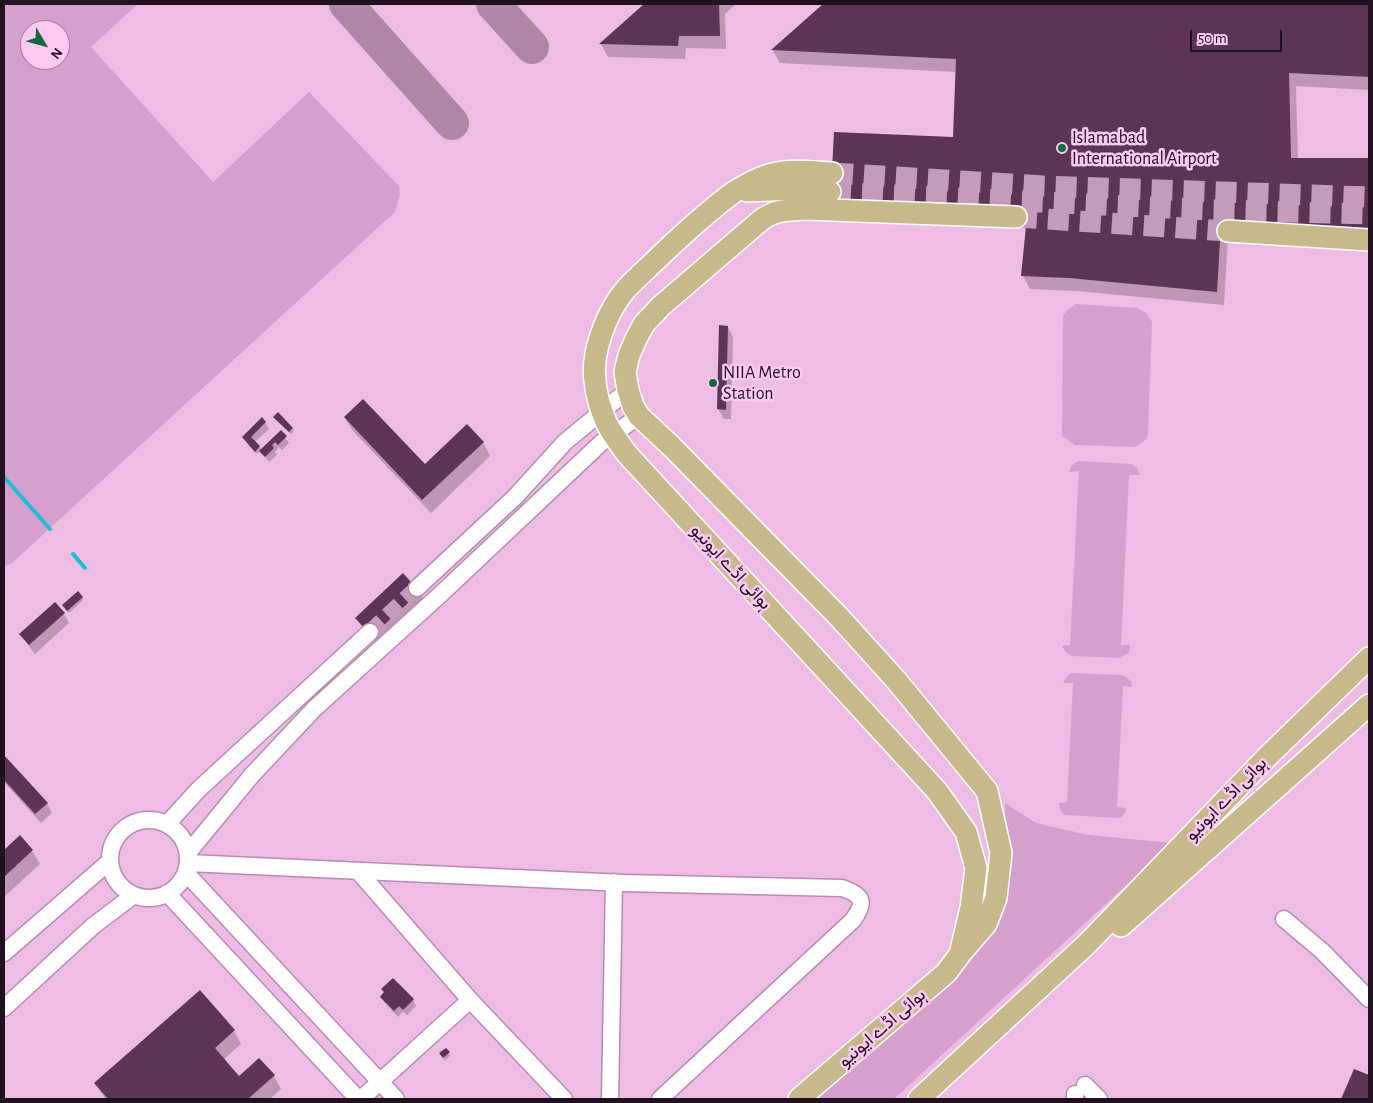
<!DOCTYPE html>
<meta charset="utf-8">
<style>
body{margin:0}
#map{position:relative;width:1373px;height:1103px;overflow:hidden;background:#eebce4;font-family:"Alegreya Sans",sans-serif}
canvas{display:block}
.frame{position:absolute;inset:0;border:5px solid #21101e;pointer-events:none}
.north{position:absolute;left:20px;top:20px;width:50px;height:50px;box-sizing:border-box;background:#fbc9f1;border:1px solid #a47f9d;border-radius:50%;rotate:127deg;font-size:14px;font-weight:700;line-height:20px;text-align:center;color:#21101e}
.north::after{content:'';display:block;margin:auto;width:18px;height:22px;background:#15693a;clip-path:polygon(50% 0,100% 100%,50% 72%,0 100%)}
.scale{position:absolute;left:1190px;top:30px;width:92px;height:22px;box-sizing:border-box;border:2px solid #21101e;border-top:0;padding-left:6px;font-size:15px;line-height:18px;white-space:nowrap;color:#21101e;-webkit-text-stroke:4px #fbc9f1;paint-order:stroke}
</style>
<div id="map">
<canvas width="1373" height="1103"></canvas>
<div class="frame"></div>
<div class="north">N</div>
<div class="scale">50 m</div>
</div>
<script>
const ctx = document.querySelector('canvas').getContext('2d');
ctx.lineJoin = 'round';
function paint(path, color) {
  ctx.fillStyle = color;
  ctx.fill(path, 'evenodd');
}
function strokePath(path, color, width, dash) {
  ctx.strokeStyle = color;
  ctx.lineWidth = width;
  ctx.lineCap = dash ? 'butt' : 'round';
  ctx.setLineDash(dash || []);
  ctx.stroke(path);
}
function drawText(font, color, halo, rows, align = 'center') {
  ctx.font = font + ' "Alegreya Sans",Vazirmatn,sans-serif';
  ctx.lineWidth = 5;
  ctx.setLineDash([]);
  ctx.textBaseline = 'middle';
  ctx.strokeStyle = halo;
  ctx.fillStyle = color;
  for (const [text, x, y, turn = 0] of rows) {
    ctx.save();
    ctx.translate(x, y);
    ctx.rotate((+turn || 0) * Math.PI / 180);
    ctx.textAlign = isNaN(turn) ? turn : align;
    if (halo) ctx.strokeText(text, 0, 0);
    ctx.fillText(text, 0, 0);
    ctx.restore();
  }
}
paint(new Path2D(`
 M4,4H138L91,47L213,182L309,92L399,186L400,195L395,212L12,563L4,566ZM30,30H60V60H30Z
 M1076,304L1137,308L1146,313L1152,322L1148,433L1146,439L1136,447L1075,445L1062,436L1063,316L1067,310Z
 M1078,461L1131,464L1137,468L1140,475H1129L1121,645H1130L1129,653L1118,658L1072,656L1066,652L1062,646L1070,645L1079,471L1069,472L1072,465Z
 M1071,673L1123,675L1131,681L1132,687L1123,686L1117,807L1126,808C1126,814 1123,816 1119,818L1065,815C1061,813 1059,808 1059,803L1067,802L1073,683H1063L1068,675Z
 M1005,803L1036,823L1088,835L1172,843L894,1099H812L966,963L1006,833Z`), '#d6a0cc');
paint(new Path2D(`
 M646,4H736L725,14L726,49L686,48L685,59L608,57L601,44Z
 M825,4H1369V90L1296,86L1298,160H1369V244L1228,237L1224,305L1077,291L1030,289L1023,276L1027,228L838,220L954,139L957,72L780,63L773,51Z
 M728,327L733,337L731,419H724L718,409Z
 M278,414L292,429L294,431L291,434L276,420Z
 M345,418L425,466L483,442L490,456L431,513L353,431Z
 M265,423L269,429L255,442L262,450L281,432L289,443L282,450L279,447L275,452L277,455L269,462L260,450L257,454L249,446L244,437Z
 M419,592L425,602L378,645L362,627L356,618Z
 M82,597L83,600L69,613L65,608Z
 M64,614L69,623L35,654L20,634Z
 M4,757L47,804L52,813L41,823L4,782Z
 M20,837L32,851L40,864L4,897V852Z
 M382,997L413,1000L416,1006L407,1015L403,1011L398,1017L385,1003Z
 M234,1031L241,1044L223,1060L239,1078L274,1076L281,1089L270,1099H105L96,1084Z
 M446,1049L450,1056L445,1060L442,1056Z`), '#0003');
strokePath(new Path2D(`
 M4,477L50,529
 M73,554L85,568`), '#1bbfda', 4);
strokePath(new Path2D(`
 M346,4L452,123
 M493,4L532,47`), '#ae86a6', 34);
paint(new Path2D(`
 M644,4H719L720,36H679L678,46L599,44Z
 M823,4H1369V77L1289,73L1291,158H1369V231L1221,224L1217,292L1069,278L1021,276L1027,216L830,207L834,132L953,137L956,59L771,50Z
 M719,325L728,326L726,410L717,409Z
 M363,399L425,464L467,424L484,442L422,500L344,417Z
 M278,412L293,428L289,432L273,417Z
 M262,417L266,422L251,437L260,446L255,452L242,437Z
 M281,430L287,436L278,445L275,442L272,445L274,448L265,457L259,451Z
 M403,573L420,592L372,636L355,618Z
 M78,591L83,597L67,611L62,605Z
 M55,602L65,613L29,645L19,634Z
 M4,755L48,803L35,814L4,780Z
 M20,835L33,850L4,877V850Z
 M393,978L414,999L403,1010L399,1006L394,1011L380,997L384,992L381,989Z
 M200,990L235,1030L215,1048L239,1076L259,1058L275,1075L248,1099H108L94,1083Z
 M446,1048L450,1052L443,1058L439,1053Z
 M1354,1069L1369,1075V1099H1341Z`), '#5c3455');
strokePath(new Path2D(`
 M370,632L417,588`), '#c59abc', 16, [16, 8]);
strokePath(new Path2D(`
 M832,173L1043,186L1369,197
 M830,192L1213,210L1369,214
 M1016,217L1228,231`), '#c59abc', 21, [21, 11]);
const minor = new Path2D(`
 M417,588L515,497L565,442L628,390
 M110 859a39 39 0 1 1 78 0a39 39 0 1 1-78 0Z
 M167,824L199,789L370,632
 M188,853L252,775L314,709L442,593L601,443L639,416
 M188,863L624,883L842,888C863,895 866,902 853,920L660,1099
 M358,871L470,1000L564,1099
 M186,873L396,1099
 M167,893L358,1099
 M1284,919L1322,951L1369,999
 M4,953L110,861
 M4,1008L93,926L134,895
 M1085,1085L1099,1099
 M361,1099L470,1000
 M610,1099L614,882
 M1075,1099V1094`);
const major = new Path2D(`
 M747,191L794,189L830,192
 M734,192C746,185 759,177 773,174C792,169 813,172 832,173
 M1228,231L1369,240
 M880,729L937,791L966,832L976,868L971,908L961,950
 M1121,926L1369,705
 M799,1099L946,973L961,953L986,924L996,898L1001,853L987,791L896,680L839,617L672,447L639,416L633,406L628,390L625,372L629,355L636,339L644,324L661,306L760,221C774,210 787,210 804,209L1016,217
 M919,1099L1087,944L1269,755L1369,658`);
strokePath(minor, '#ba8bb1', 19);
strokePath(major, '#fff', 24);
strokePath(minor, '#fff', 16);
strokePath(major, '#c7b98c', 21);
const majorBridge = new Path2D(`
 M734,192C707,212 683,234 659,257C648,268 636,278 626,289C607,311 591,352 595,381C596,394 601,410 606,422C611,433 620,444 627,454L880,729`);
strokePath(majorBridge, '#fff', 24, []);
strokePath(majorBridge, '#c7b98c', 21);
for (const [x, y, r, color] of [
 [1062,148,5,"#15693a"],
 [713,383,5,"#15693a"]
]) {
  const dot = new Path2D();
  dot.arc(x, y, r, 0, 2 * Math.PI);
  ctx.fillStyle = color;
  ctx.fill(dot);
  strokePath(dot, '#fbc9f1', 2);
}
drawText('18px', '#21101e', '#fbc9f1', [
 ["Islamabad",1072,138],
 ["International Airport",1072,159],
 ["NIIA Metro",723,373],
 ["Station",723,394]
], 'left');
drawText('18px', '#21101e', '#fbc9f1', [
 ["ہوائی اڈے ایونیو",731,567,47],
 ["ہوائی اڈے ایونیو",1226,799,-46],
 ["ہوائی اڈے ایونیو",882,1028,-41]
]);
</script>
